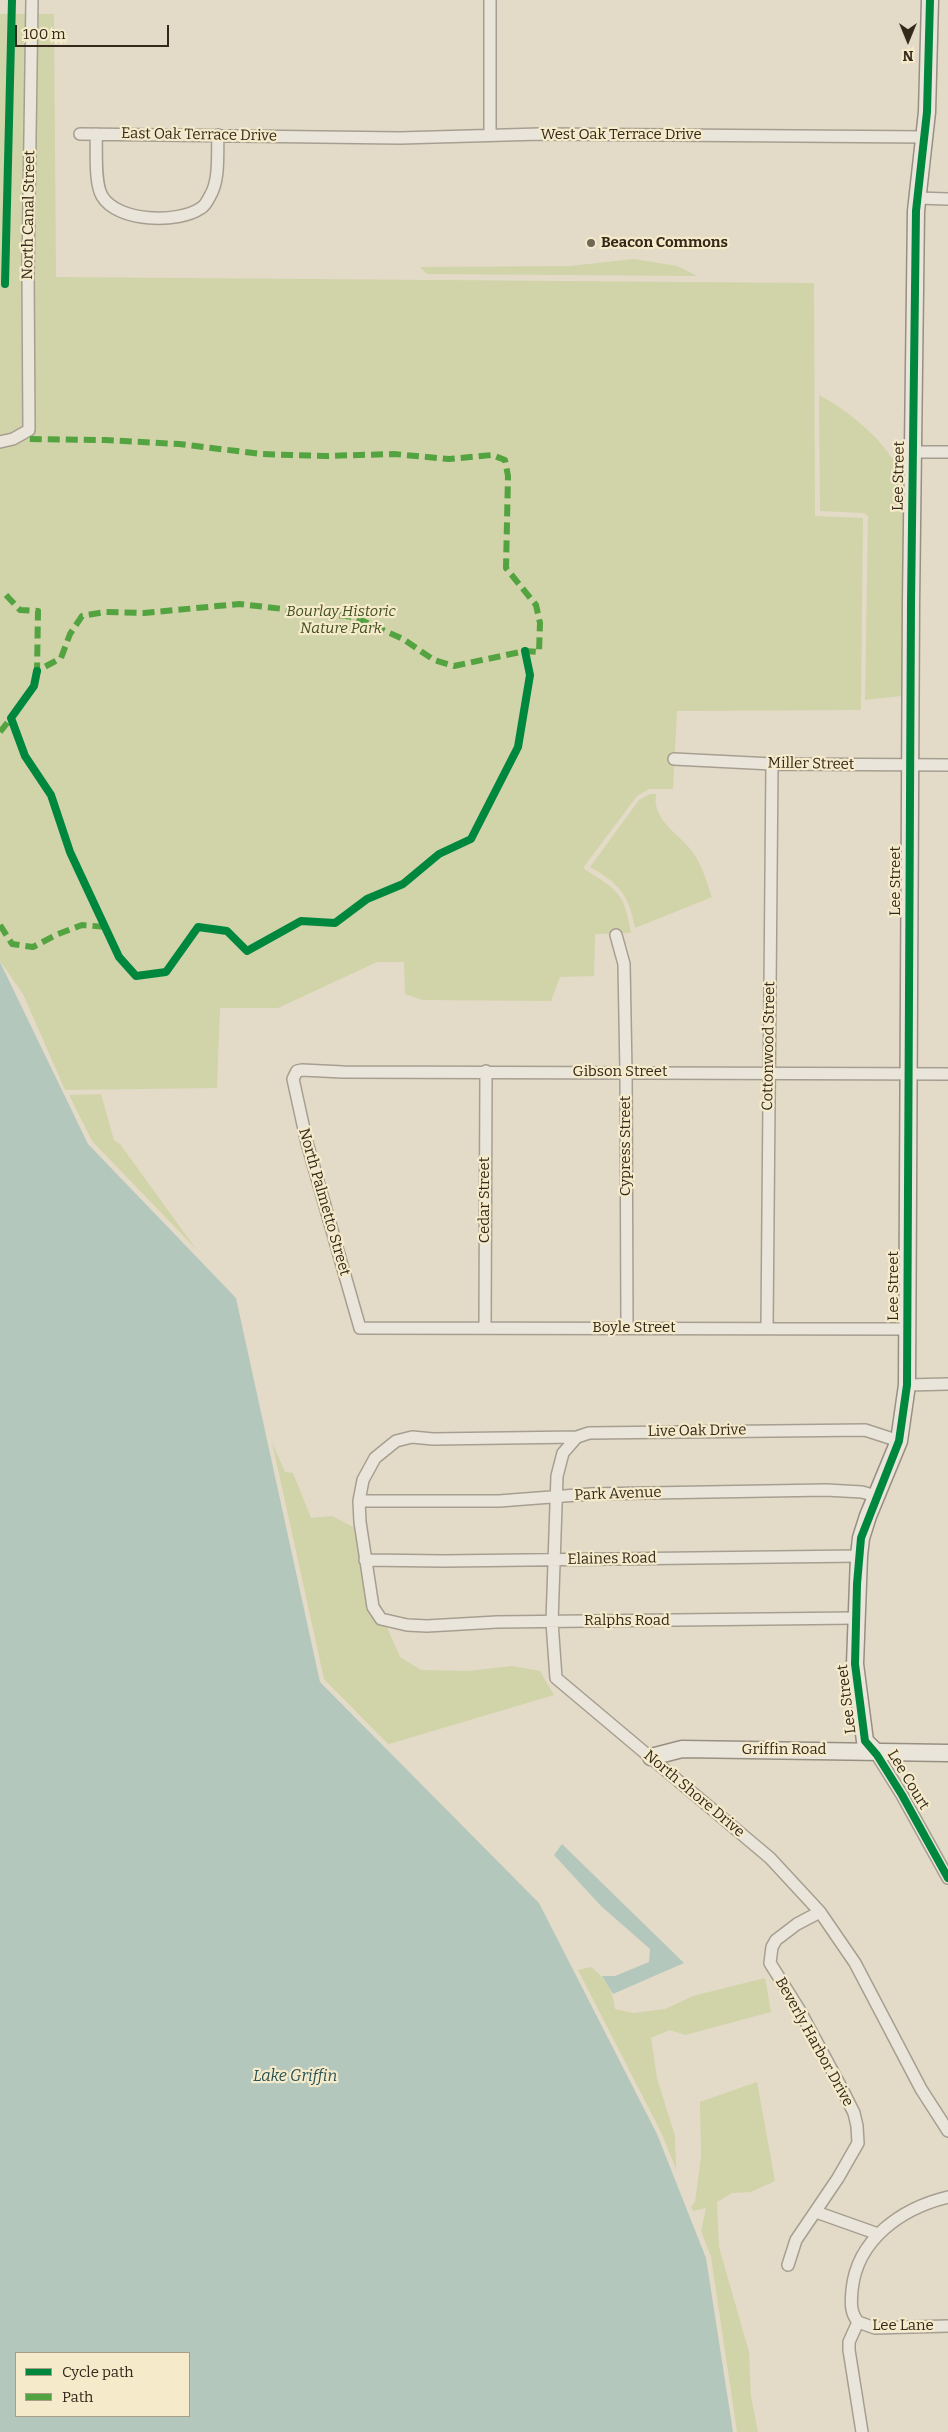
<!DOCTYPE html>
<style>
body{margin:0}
#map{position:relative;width:948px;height:2432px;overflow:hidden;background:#e3dbc7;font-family:Bitter,serif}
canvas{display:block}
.legend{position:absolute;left:15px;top:2352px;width:175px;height:65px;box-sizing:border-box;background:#f5ebcb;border:1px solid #a89d85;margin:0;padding:6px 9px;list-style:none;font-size:15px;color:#34281b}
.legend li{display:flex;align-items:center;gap:10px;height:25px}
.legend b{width:25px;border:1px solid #a89d85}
.north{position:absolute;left:883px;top:15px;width:50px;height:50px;-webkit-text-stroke:4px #f5ebcb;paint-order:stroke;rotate:180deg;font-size:14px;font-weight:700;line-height:20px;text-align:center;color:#34281b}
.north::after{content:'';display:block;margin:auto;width:18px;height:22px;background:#34281b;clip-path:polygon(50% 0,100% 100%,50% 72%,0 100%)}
.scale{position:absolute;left:15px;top:25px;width:154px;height:22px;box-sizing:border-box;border:2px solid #34281b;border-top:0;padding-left:6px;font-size:15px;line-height:18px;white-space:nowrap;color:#34281b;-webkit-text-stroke:4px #f5ebcb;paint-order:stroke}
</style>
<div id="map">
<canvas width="948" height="2432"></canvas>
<ul class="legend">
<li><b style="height:6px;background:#00873e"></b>Cycle path</li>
<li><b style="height:6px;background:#53a340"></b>Path</li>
</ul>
<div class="north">N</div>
<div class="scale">100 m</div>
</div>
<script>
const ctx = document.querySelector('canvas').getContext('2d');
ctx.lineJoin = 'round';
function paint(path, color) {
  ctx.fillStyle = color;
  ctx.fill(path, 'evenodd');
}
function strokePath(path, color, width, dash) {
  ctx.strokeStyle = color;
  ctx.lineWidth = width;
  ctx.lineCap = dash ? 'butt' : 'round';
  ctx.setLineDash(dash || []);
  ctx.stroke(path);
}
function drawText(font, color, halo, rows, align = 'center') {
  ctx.font = font + ' Bitter,serif';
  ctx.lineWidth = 4.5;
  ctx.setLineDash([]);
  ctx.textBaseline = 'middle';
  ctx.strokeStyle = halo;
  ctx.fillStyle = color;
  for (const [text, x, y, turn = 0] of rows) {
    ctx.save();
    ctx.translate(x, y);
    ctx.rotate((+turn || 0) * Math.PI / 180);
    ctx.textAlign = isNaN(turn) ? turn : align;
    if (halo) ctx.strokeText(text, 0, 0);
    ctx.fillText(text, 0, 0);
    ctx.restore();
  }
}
paint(new Path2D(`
 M0,14H54L56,277L814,283L815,516L863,518L861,710L677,711L673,789H649L637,796L583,868C617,891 624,890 631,933L595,934L594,976L560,977L551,1001L422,1000L405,994L404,962H377L278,1008H220L217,1088L65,1090L23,994L0,961Z
 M634,259L677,266L697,276L427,274L420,267L570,266Z
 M819,395C857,416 891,446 908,487L906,693L901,696L865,700L868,516L864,513L820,511Z
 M650,794H656C651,822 684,836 696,857C703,869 707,883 712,897L635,928C629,895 619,883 590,867L639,800Z
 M101,1094L114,1140L120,1144L196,1249L92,1141L69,1095Z
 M272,1442L285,1472L293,1473L311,1518L332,1516L357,1529L378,1607L400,1657L421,1670L468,1671L512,1666L540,1671L554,1695L389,1744L390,1746L324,1679Z
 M591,1967C606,1978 613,1991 615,2009L633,2013L665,2009L693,1996L765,1978L771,2012L685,2035L670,2030L651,2038L657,2078L675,2136L676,2169L661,2132L578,1970Z
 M757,2082L775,2181L751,2192L732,2193L717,2202L719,2247L749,2352L751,2397L758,2432H737L711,2257L701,2231L706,2208L693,2211L691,2207L695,2202L701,2156L700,2102Z`), '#d1d3a9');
paint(new Path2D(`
 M0,962L88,1144L236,1298L320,1682L539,1903L657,2134L706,2258L733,2432H0ZM189,2353V2416H16V2353Z
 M562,1844L684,1963L613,1994L602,1976H615L649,1962L650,1949L601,1906L554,1855Z`), '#b4c7bc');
const street = new Path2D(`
 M490,0V135
 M80,134L400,138L540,134L924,137
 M96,134C97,150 94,182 102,196C117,222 178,224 201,208C205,206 208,200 210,196C220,180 217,153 218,135
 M917,198L948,199
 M0,442L13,439L29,430L28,271L32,0
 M913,452H948
 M674,759L772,764L948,765
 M616,935L624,964L626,1072L627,1328
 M767,1327L772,764
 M485,1328L486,1071
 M908,1329L360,1328L307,1143L293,1079L297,1071L302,1070L343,1072L948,1074
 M907,1385L948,1384
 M577,1437L563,1453L557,1476L552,1622L556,1678L770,1858L820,1912L855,1963L921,2089L948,2131
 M359,1501H499L590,1494L826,1490L862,1492L876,1496
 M365,1560L444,1561L859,1556
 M856,1618L497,1622L427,1626L407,1625L381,1619L373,1607L360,1522L359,1501L363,1480L375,1458L396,1441L412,1437L433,1439L577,1437L589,1433L865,1430L899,1441
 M874,1750L902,1795L948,1878
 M816,2212L878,2234
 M788,2265L796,2240L838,2178L858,2143L857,2126L854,2113L841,2087L800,2011L770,1963L772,1947L776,1940L797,1924L820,1912
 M858,2322C850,2312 851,2302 852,2290C857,2239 902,2208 948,2197
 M858,2322L849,2342V2350L862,2432
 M858,2322L875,2328L948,2326`);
const secondary = new Path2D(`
 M874,1750L865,1741L855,1664L859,1556L861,1538L868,1516L899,1441L907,1385L911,603L916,211L927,112L930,0
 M651,1757L682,1749L948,1753`);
strokePath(street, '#a69f91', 14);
strokePath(secondary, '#978f81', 19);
strokePath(street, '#eae5da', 11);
strokePath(secondary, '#eae5da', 16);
strokePath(new Path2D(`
 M6,595L20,610L38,611L37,671L61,658L70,634L82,616L105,612L144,613L239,604L354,617L403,639L434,660L454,666L525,651L539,652L540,623L536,605L506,568L508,476L505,460L492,455L449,459L394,454L325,456L261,454L179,444L105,440L29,439
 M0,732L11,718
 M0,925L12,944L33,947L58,934L82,925L106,927`), '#53a340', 6, [12, 6]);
strokePath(new Path2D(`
 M930,0L927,112L916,211L911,603L907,1385L899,1441L861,1538L857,1584L855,1664L865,1741L877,1755L902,1795L948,1878
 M5,284L12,0
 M37,671L34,686L11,718L25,756L51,795L70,852L119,957L136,976L166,972L198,927L227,931L247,951L301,921L335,923L367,899L403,884L439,854L471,839L518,747L530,675L525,651`), '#00873e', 8);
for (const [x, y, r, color] of [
 [591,243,5,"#716757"]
]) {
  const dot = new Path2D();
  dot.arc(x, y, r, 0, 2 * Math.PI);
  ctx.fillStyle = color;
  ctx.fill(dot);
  strokePath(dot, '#f5ebcb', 2);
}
drawText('15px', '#34281b', '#f5ebcb', [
 ["East Oak Terrace Drive",199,135,1],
 ["West Oak Terrace Drive",621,135],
 ["North Canal Street",29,215,-89],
 ["Lee Street",899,476,-89],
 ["Miller Street",811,764,1],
 ["Lee Street",896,881,-90],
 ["Cottonwood Street",769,1046,-89],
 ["Gibson Street",620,1072],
 ["Cypress Street",626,1146,-90],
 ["Cedar Street",485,1200,-90],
 ["North Palmetto Street",324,1202,74],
 ["Lee Street",894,1286,-90],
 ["Boyle Street",634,1328],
 ["Live Oak Drive",697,1431,-1],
 ["Park Avenue",618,1494,-2],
 ["Elaines Road",612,1559,-1],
 ["Ralphs Road",627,1621],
 ["Lee Street",847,1699,-97],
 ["Griffin Road",784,1750],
 ["Lee Court",908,1780,59],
 ["North Shore Drive",694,1794,40],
 ["Beverly Harbor Drive",814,2042,61],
 ["Lee Lane",903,2326]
]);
drawText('bold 15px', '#34281b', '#f5ebcb', [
 ["Beacon Commons",601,243]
], 'left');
drawText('italic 15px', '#435121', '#f5ebcb', [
 ["Bourlay Historic",341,612],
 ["Nature Park",341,629]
]);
drawText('italic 16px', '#295453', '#f5ebcb', [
 ["Lake Griffin",295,2077]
]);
</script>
